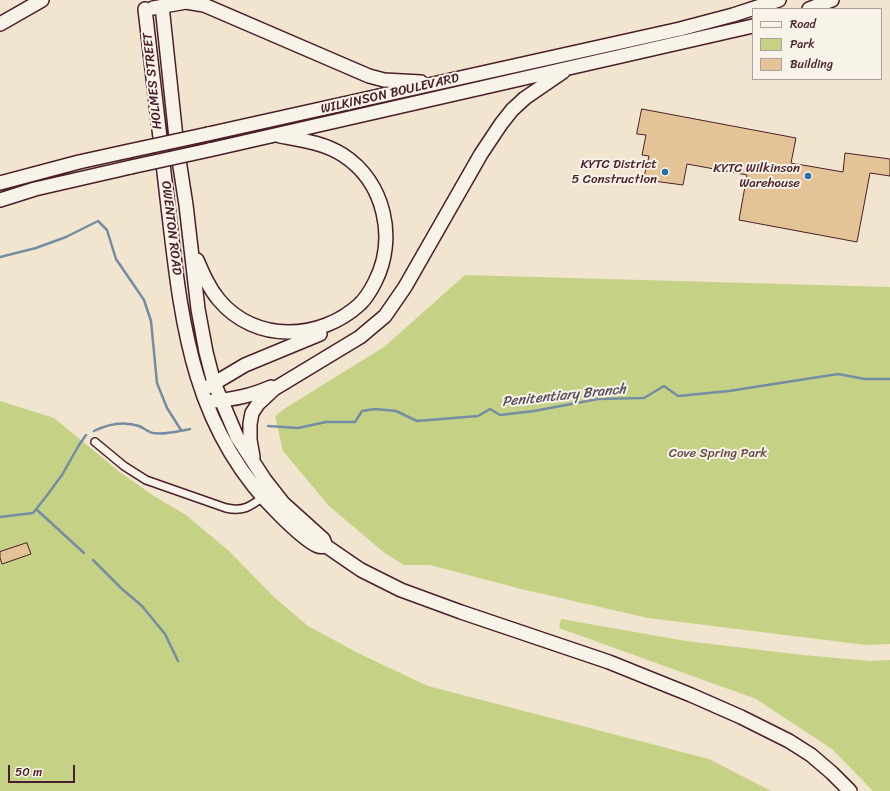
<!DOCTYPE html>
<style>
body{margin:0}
#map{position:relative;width:890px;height:791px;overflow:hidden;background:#f1e5cf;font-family:Sriracha,sans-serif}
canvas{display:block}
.legend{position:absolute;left:752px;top:8px;width:130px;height:72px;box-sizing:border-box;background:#f7f3e8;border:1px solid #b29e9c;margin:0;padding:5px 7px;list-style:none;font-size:12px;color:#4a1f2b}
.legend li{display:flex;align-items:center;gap:8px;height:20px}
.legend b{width:20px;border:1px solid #b29e9c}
.scale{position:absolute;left:8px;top:765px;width:67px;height:18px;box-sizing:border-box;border:2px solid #4a1f2b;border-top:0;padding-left:5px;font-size:12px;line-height:14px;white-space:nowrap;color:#4a1f2b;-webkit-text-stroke:3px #f7f3e8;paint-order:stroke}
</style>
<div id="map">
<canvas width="890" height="791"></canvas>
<ul class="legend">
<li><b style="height:5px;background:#f7f3e8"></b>Road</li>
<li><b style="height:11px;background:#c5d286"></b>Park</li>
<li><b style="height:11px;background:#e4c396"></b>Building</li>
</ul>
<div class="scale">50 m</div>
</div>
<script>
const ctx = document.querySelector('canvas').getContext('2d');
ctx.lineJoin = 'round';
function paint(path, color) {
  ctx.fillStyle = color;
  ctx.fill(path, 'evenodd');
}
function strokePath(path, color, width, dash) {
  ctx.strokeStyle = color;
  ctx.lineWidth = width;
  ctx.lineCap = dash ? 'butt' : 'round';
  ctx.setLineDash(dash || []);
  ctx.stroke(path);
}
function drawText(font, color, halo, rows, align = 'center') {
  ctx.font = font + ' Sriracha,sans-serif';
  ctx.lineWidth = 4;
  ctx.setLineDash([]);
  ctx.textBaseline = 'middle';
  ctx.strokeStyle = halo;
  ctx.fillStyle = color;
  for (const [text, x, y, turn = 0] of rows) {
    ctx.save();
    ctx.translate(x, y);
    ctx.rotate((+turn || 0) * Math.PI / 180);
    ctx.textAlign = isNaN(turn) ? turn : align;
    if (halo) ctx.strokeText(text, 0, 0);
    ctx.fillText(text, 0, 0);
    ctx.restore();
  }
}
paint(new Path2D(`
 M465,275L890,287V644L866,645L648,618L521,589L430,565H404L386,554L329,506L283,451L275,416L284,409L384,347Z
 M0,401L54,418L121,473L154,496L186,515L229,551L274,597L308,626L360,654L428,686L709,759L771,791H0Z
 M561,619L686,641L803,655L870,661L890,660V791H873L832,749L756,699L559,628Z`), '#c5d286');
strokePath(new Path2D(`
 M0,257L36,248L66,237L98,221L107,230L116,259L144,300L151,321L157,383L167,408L181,430
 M268,426L298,428L326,422H355L362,411L375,409L396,411L417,421L478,416L490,409L500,415L534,411L598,399L644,398L664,386L678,396L729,391L838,374L865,379H890
 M94,431C108,424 124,421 139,426C144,428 148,432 153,433C165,435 178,431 190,429
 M36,509L84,553
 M0,517L33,513L45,498L62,475L79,445L86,435
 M93,560L122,589L142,606L165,634L178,661`), '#758da2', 2.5);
const building = new Path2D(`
 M642,109L796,138L791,163L843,172L845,153L890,159V176L870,173L857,242L739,220L747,175L687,164L683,185L646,180L647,176L644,177L649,156L642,155L646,135L637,134Z
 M27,543L31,554L2,564L0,558V552Z`);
paint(building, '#e4c396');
strokePath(building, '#4a1f2b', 1);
const street = new Path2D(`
 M95,442L124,466L146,480L226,508C244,512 251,506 266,495`);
const highway = new Path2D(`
 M162,6L177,147L186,205L198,309L206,352L214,383L237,437L265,480L283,503L323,539L326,546L342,557L361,570L401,590L461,612L609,662L691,695L741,717L789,741L811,755L832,773L850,791
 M153,8L186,2L204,5L369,76L384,80L421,82
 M145,9C152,72 160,135 167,198C181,316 189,427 280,515C288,523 308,542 318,546C320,547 324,546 326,546
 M809,9L832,0
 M0,24L42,0
 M208,134L680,29L733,15L779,0
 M209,150L753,26
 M0,183L79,162L129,151
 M0,200L35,189L131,167
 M197,260C203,274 209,288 219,300C255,343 320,341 360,304C366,298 371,290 375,282C397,239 385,182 343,155C324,143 302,140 280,136
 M208,387L245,365L320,334
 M213,401C235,399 250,396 271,387
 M253,457L250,440V424L252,413L258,404L274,389L360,337L385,316L405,287L481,154L501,124L512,110L525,98L563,72`);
strokePath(street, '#4a1f2b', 10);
strokePath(highway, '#4a1f2b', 16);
strokePath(street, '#f7f3e8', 7);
strokePath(highway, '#f7f3e8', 13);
const highwayBridge = new Path2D(`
 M129,151L208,134
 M131,167L209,150`);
strokePath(highwayBridge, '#4a1f2b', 16, []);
strokePath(highwayBridge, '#f7f3e8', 13);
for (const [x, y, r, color] of [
 [665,172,4,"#1f6fb2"],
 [808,176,4,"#1f6fb2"]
]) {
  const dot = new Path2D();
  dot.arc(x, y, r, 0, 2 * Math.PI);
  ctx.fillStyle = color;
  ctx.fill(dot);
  strokePath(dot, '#f7f3e8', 1.5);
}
drawText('13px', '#4a1f2b', '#f7f3e8', [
 ["HOLMES STREET",153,81,-96],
 ["WILKINSON BOULEVARD",390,94,-13],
 ["OWENTON ROAD",171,228,83]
]);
drawText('13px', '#4a1f2b', '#f7f3e8', [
 ["KYTC District",657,165],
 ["5 Construction",657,180],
 ["KYTC Wilkinson",800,169],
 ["Warehouse",800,184]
], 'right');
drawText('13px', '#694c42', '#f7f3e8', [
 ["Cove Spring Park",718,454]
]);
drawText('italic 14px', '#5c4d5d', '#f7f3e8', [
 ["Penitentiary Branch",564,396,-6]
]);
</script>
